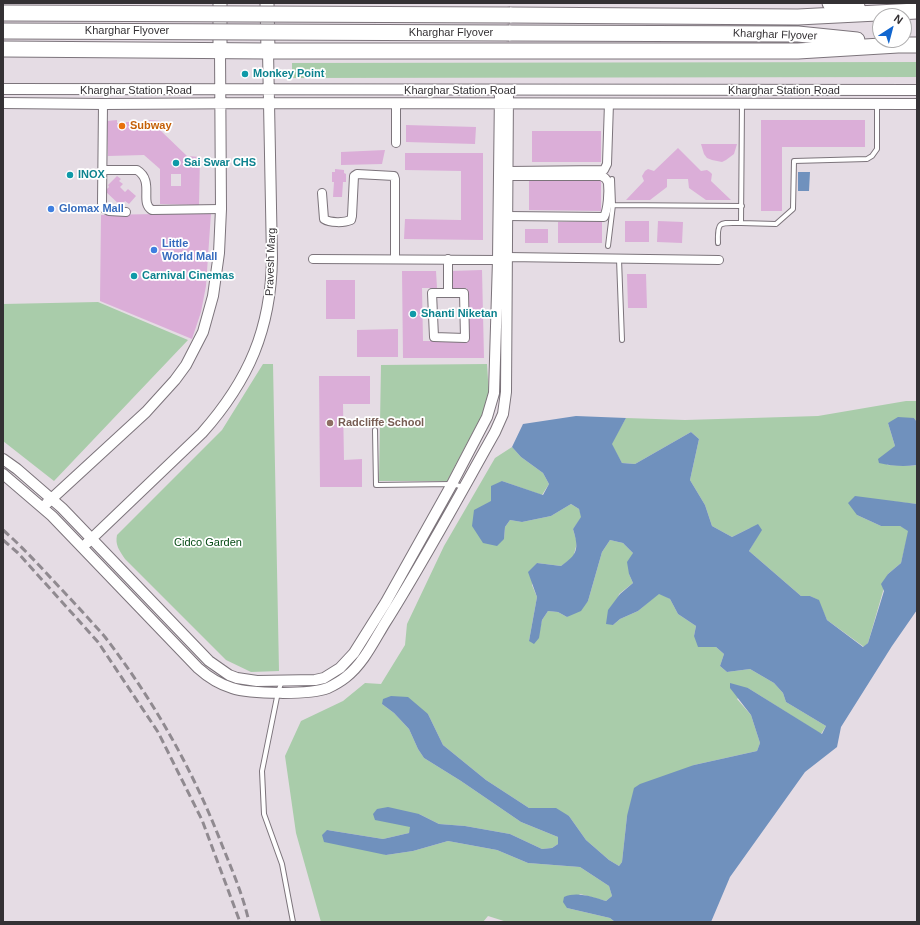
<!DOCTYPE html>
<style>
body{margin:0}
#map{position:relative;width:920px;height:925px;overflow:hidden;background:#e5dce4;font-family:Arial,sans-serif}
canvas{display:block}
.frame{position:absolute;inset:0;border:4px solid #343134;pointer-events:none}
.north{position:absolute;left:872px;top:8px;width:40px;height:40px;box-sizing:border-box;background:#fff;border:1px solid #aeadae;border-radius:50%;rotate:36deg;font-size:11px;font-weight:700;line-height:16px;text-align:center;color:#343134}
.north::after{content:'';display:block;margin:auto;width:14px;height:18px;background:#1166cf;clip-path:polygon(50% 0,100% 100%,50% 72%,0 100%)}
</style>
<div id="map">
<canvas width="920" height="925"></canvas>
<div class="frame"></div>
<div class="north">N</div>
</div>
<script>
const ctx = document.querySelector('canvas').getContext('2d');
ctx.lineJoin = 'round';
function paint(path, color) {
  ctx.fillStyle = color;
  ctx.fill(path, 'evenodd');
}
function strokePath(path, color, width, dash) {
  ctx.strokeStyle = color;
  ctx.lineWidth = width;
  ctx.lineCap = dash ? 'butt' : 'round';
  ctx.setLineDash(dash || []);
  ctx.stroke(path);
}
function drawText(font, color, halo, rows, align = 'center') {
  ctx.font = font + ' Arial,sans-serif';
  ctx.lineWidth = 3.5;
  ctx.setLineDash([]);
  ctx.textBaseline = 'middle';
  ctx.strokeStyle = halo;
  ctx.fillStyle = color;
  for (const [text, x, y, turn = 0] of rows) {
    ctx.save();
    ctx.translate(x, y);
    ctx.rotate((+turn || 0) * Math.PI / 180);
    ctx.textAlign = isNaN(turn) ? turn : align;
    if (halo) ctx.strokeText(text, 0, 0);
    ctx.fillText(text, 0, 0);
    ctx.restore();
  }
}
paint(new Path2D(`
 M917,62V77L292,78V63Z
 M98,302L188,340L54,481L3,441V304Z
 M263,364H273L279,671L251,672L226,660L125,559C119,550 115,545 117,535L222,430Z
 M487,364L489,395L486,407L447,481H379L381,365Z
 M906,401H917V422L914,418L888,423L895,446L887,465L910,466L917,465V504L888,501L857,515L881,526H900L909,530L901,563L888,574L868,643L864,647L827,620L818,600L810,596H801L749,551L761,530L750,528L732,537L712,526L705,505L690,480L699,439L691,432L635,464L622,463L611,444L626,418L685,420L818,416Z
 M512,447L521,457L543,473L549,484L542,495L502,481L504,539L505,527L510,520L522,522L551,516L571,504L579,509L582,517L573,529L577,543L573,558L561,566L537,563L532,585L537,597L529,641L538,638L542,620L548,611L558,612L567,617L588,601L602,552L610,540L623,543L633,553L629,574L633,583L619,594L613,625L620,619L638,611L659,593L670,599L678,614L696,626L694,636L716,647L724,654L720,666L727,672L750,669L774,683L783,693L786,702L826,726L821,734L748,688L737,699L751,715L760,743L757,751L694,765L627,816L622,862L619,866L609,860L586,840L569,816L540,809L529,808L486,780L443,745L428,714L382,704L394,713L409,729L418,749L424,758L461,781L521,822L558,837V844L552,848L542,849L510,834L465,826L439,824L419,814L411,827L409,833L383,839L327,830L386,855L413,851L448,841L497,850L528,863L580,867L609,886L612,896L606,901L580,894L567,908L610,918L615,922H507L488,916L483,922H321L296,833L285,756L301,721L343,701L365,683L381,684L405,645L407,624L444,546L495,458Z`), '#a9ccaa');
paint(new Path2D(`
 M798,172H810L809,191H798Z
 M576,416L626,418L612,444L622,463L635,464L691,432L699,439L690,480L705,505L712,526L732,537L758,524L762,530L749,551L801,596H810L819,600L827,620L863,647L868,643L884,591L881,584L888,574L901,563L908,531L900,526H881L857,515L848,503L855,496L917,504V610L892,646L841,727L837,747L805,772L730,877L711,922H615L610,918L567,908L563,902L564,897C577,891 593,897 606,901L612,896L609,886L580,867L528,863L497,850L448,841L413,851L386,855L324,842L322,835L327,830L383,839L409,833L410,827L375,820L373,814L377,809L388,807L419,814L439,824L465,826L510,834L542,849L552,848L558,844V837L521,822L461,781L424,758L418,749L409,729L394,713L382,704L383,699L391,696L408,697L428,714L443,745L486,780L529,808H556L569,816L586,840L609,860L619,866L622,862L627,816L634,788L640,784L694,765L757,751L760,743L751,715L730,688V683L748,688L822,734L826,726L786,702L783,693L774,683L750,669L727,672L720,666L724,654L716,647H698L694,636L696,626L678,614L670,599L659,594L638,611L620,619L613,625L606,624L608,610L620,594L633,583L629,574L627,562L633,553L623,543L610,540L602,552L588,601L581,611L567,617L558,612L548,611L542,620L539,638L534,644L529,641L537,597L528,572L537,563L561,566C578,554 579,549 573,529L581,517L579,509L571,504L551,516L522,522L510,520L505,527L504,539L497,546L483,543L472,526L474,510L491,501V486L502,481L543,495L549,484L543,473L521,457L512,447L523,424Z
 M898,417L914,418L917,422V465C904,467 891,466 879,463L878,459L895,446L888,423Z`), '#7091bd');
paint(new Path2D(`
 M117,120V123L126,124V122H145L146,124H149V120L161,121V131L187,156L200,157L199,205L160,204V169L144,155L108,156L107,121ZM171,174H181V186H171Z
 M761,120H865V147H782V211H761Z
 M406,125L476,127L475,144L406,142Z
 M532,131H601V162H532Z
 M701,144H737L734,154L726,160L722,162L712,160L707,158L704,154Z
 M678,148L701,171L707,170L710,172L712,174L711,181L731,200H706L689,188L688,179H667V187L650,200H626L644,181L642,176L645,171L648,169L654,171Z
 M385,150L382,164L341,165V152Z
 M405,153H483V240L404,239L405,219L461,220V171L405,170Z
 M335,169L344,170V173L346,174V182H343L342,197H333L334,182H332V172H335Z
 M117,176L121,179L119,181L123,184L120,187L125,192L128,189L136,196L129,204L125,201L121,206L105,191L109,187L108,185Z
 M529,181H601V211L529,210Z
 M211,213L206,286L201,312L192,339L100,301L101,215Z
 M602,221V243H558V222Z
 M625,221H649V242H625Z
 M658,221L683,222L682,243L657,242Z
 M525,229H548V243H525Z
 M482,270L484,358H403L402,271H436L437,288H422L423,341H467V288H451V271Z
 M627,274H646L647,308H628Z
 M326,280H355V319H326Z
 M398,329V357H357V330Z
 M319,376H370V404H343L344,460L362,459V487H320Z`), '#dbaed8');
const service = new Path2D(`
 M742,104L741,223L776,224L793,209L794,161L867,159L872,156L877,149V104
 M613,205L742,206
 M718,243C717,220 720,223 741,223
 M608,246L613,205L612,179
 M619,259L622,340
 M375,430L376,485L452,484L464,487
 M282,681L278,692L262,771L264,814L282,864L293,922`);
const minor = new Path2D(`
 M396,103V143
 M103,104L102,203L103,208L109,211L126,212
 M102,170H137C155,181 139,203 152,210L221,209
 M508,171L604,170L607,164L609,103
 M322,193L324,219C330,223 344,223 351,220L352,216L354,176L357,174L394,176L395,179V259
 M507,216L604,217C608,209 609,192 608,183C607,179 605,177 601,176H507
 M313,259L498,260L507,257L719,260
 M448,259V293H432L434,337L465,338L464,293H448`);
const tertiary = new Path2D(`
 M3,89L917,90
 M3,103L103,104L269,103L917,104
 M3,459L17,469L62,508L209,661L229,675L237,678L257,681L315,680L324,678L340,668L354,653L386,602L452,484L487,417L494,393L498,260L500,91
 M3,474L52,516L198,668C208,677 219,684 232,688C250,694 310,695 328,688C334,685 341,681 346,677C363,664 374,641 385,623C424,561 459,496 495,432L503,414L506,392L508,91
 M47,503L146,412L175,380L186,365L203,332L213,296L219,253L221,209L220,51
 M87,543L202,433C249,380 271,329 272,258L268,51`);
const primary = new Path2D(`
 M220,3V51
 M267,3L268,51`);
const motorway = new Path2D(`
 M830,3L857,6
 M510,15L798,17L917,11
 M509,33L798,34L857,40
 M3,49L268,51H798L898,45H917`);
strokePath(service, '#7c747b', 6);
strokePath(minor, '#7c747b', 10);
strokePath(tertiary, '#7c747b', 12);
strokePath(primary, '#7c747b', 15);
strokePath(motorway, '#7c747b', 17);
strokePath(service, '#fff', 4);
strokePath(minor, '#fff', 8);
strokePath(tertiary, '#fff', 10);
strokePath(primary, '#fff', 13);
strokePath(motorway, '#fff', 15);
strokePath(new Path2D(`
 M3,530C25,549 44,571 64,592C78,607 92,622 105,637C154,701 193,770 222,845C232,870 243,895 249,922
 M3,540L18,553L98,642L158,732L202,820L240,922`), '#908a90', 3, [8, 4]);
const motorwayBridge = new Path2D(`
 M3,13L510,15
 M3,31L509,33`);
strokePath(motorwayBridge, '#7c747b', 17, []);
strokePath(motorwayBridge, '#fff', 15);
for (const [x, y, r, color] of [
 [245,74,4,"#0f9aa8"],
 [122,126,4,"#e8710a"],
 [176,163,4,"#0f9aa8"],
 [70,175,4,"#0f9aa8"],
 [51,209,4,"#3f7fe0"],
 [154,250,4,"#3f7fe0"],
 [134,276,4,"#0f9aa8"],
 [413,314,4,"#0f9aa8"],
 [330,423,4,"#8d6e63"]
]) {
  const dot = new Path2D();
  dot.arc(x, y, r, 0, 2 * Math.PI);
  ctx.fillStyle = color;
  ctx.fill(dot);
  strokePath(dot, '#fff', 1.5);
}
drawText('11px', '#343134', '#fff', [
 ["Kharghar Flyover",127,31],
 ["Kharghar Flyover",451,33],
 ["Kharghar Flyover",775,35,2],
 ["Kharghar Station Road",136,91],
 ["Kharghar Station Road",460,91],
 ["Kharghar Station Road",784,91],
 ["Pravesh Marg",271,262,-88]
]);
drawText('bold 11px', '#0d838f', '#fff', [
 ["Monkey Point",253,74],
 ["Sai Swar CHS",184,163],
 ["INOX",78,175],
 ["Carnival Cinemas",142,276],
 ["Shanti Niketan",421,314]
], 'left');
drawText('bold 11px', '#c56008', '#fff', [
 ["Subway",130,126]
], 'left');
drawText('bold 11px', '#366cbe', '#fff', [
 ["Glomax Mall",59,209],
 ["Little",162,244],
 ["World Mall",162,257]
], 'left');
drawText('bold 11px', '#785e54', '#fff', [
 ["Radcliffe School",338,423]
], 'left');
drawText('11px', '#064b15', '#fff', [
 ["Cidco Garden",208,543]
]);
</script>
